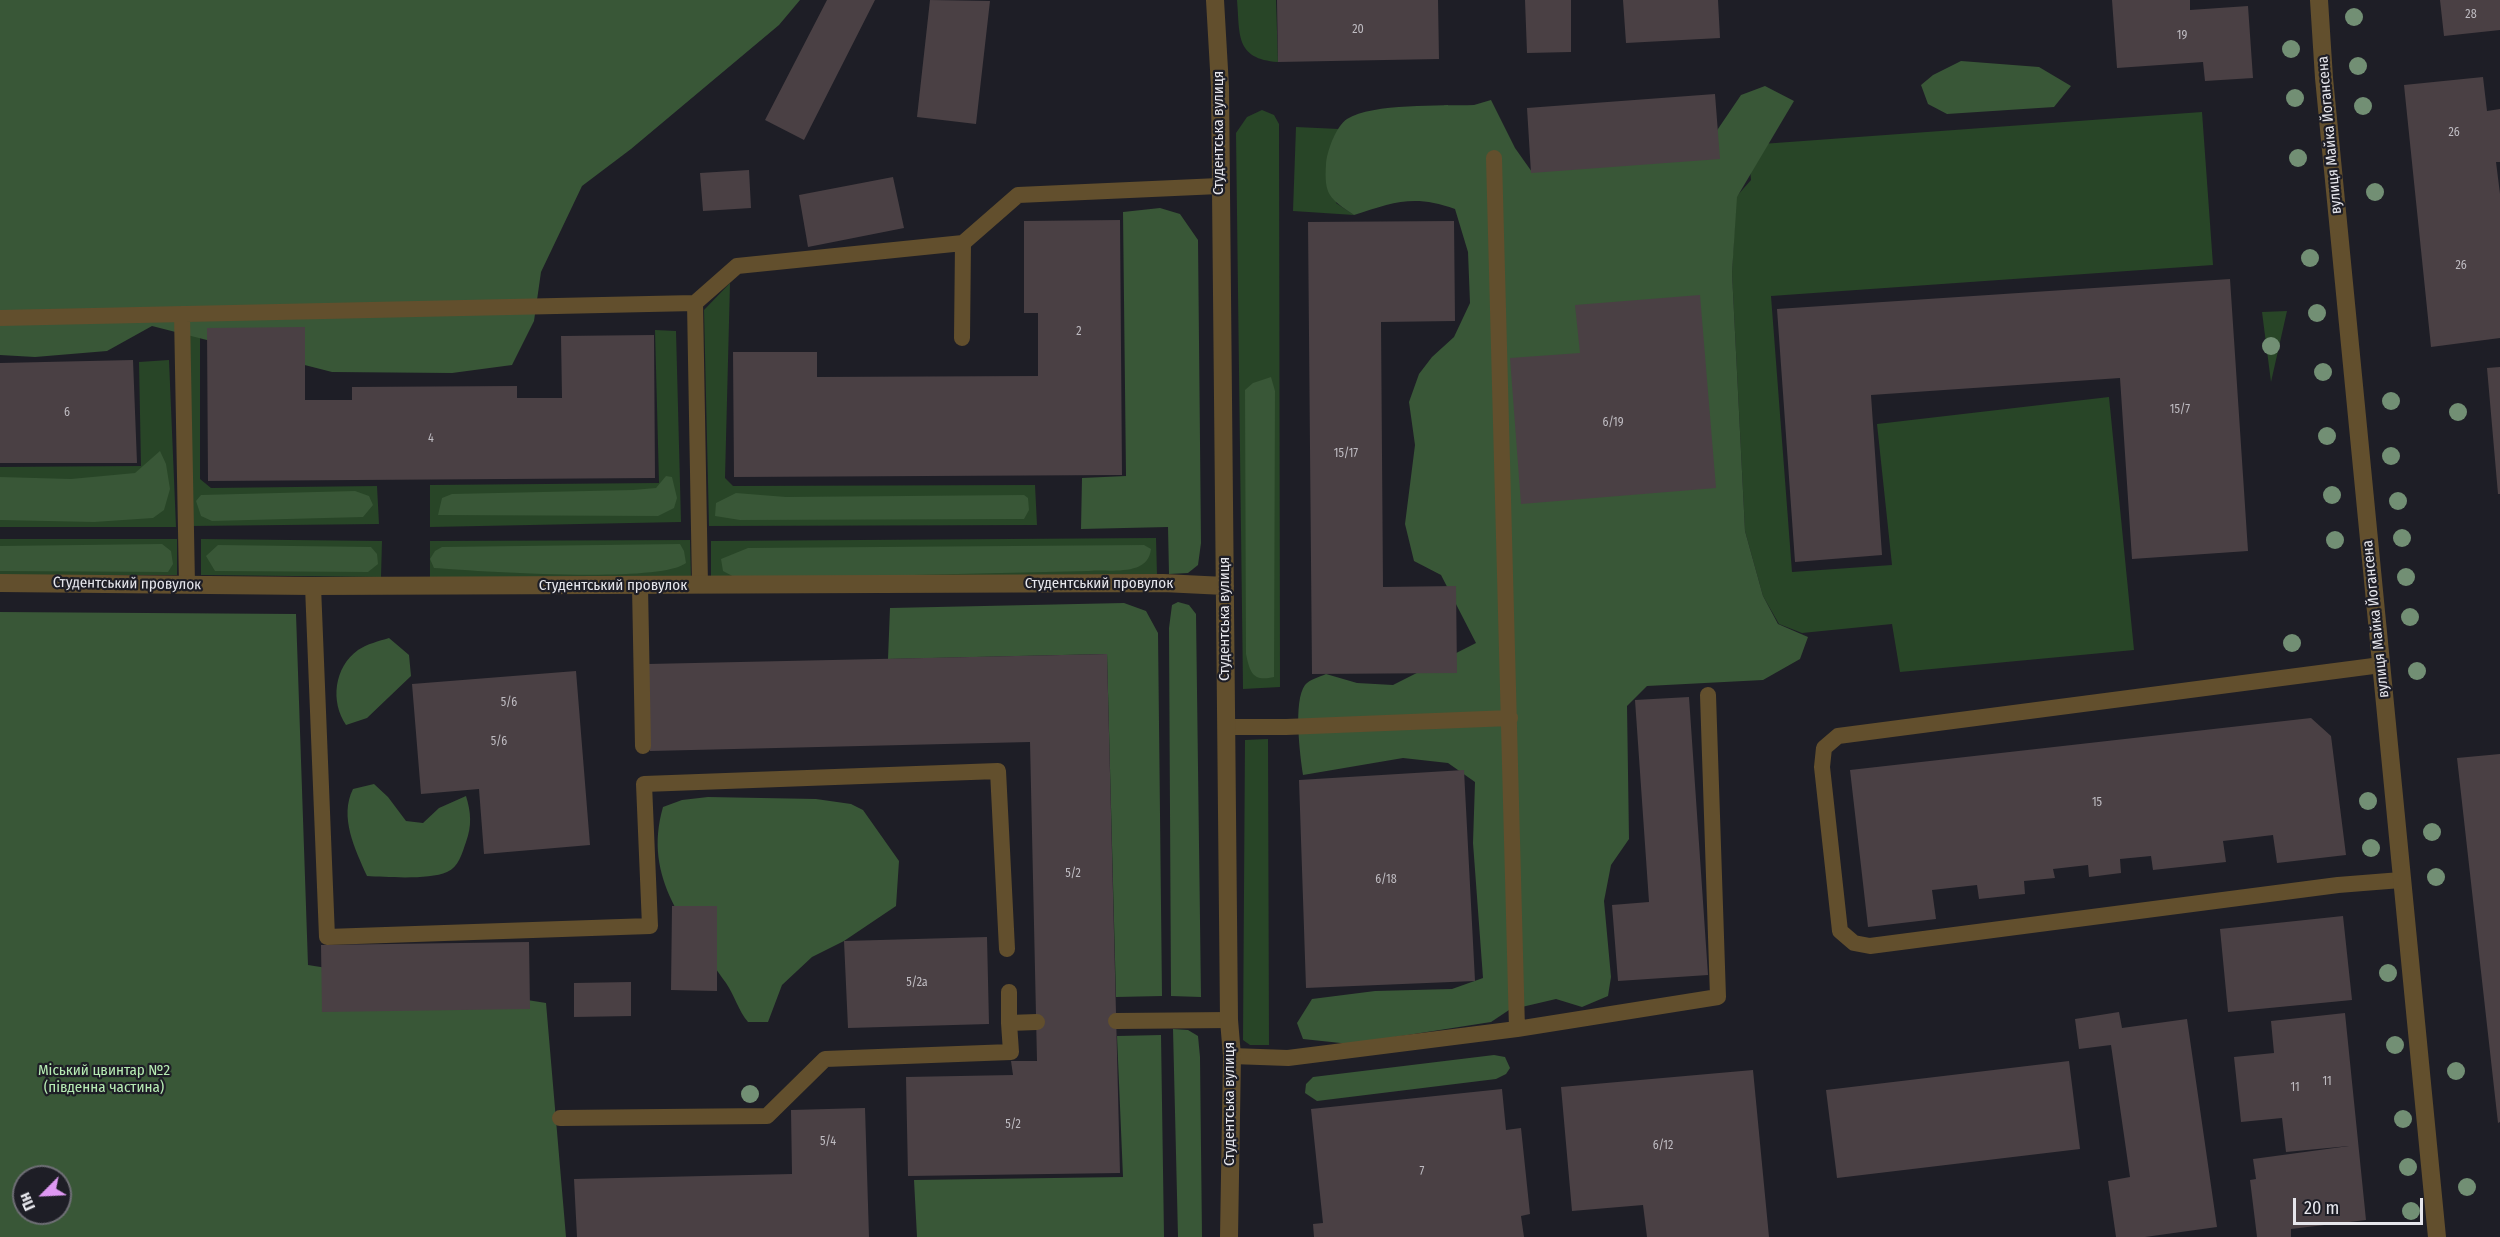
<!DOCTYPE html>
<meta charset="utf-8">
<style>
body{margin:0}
#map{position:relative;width:2500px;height:1237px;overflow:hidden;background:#1e1e26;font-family:"Fira Sans Condensed",sans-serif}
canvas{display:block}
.north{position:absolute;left:12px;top:1165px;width:60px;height:60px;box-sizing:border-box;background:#1e1e26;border:2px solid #6e6e75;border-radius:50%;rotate:246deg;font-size:16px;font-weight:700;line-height:24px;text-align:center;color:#e6e6ec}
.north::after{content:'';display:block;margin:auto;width:21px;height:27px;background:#de98f2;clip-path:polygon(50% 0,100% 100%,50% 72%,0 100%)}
.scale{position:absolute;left:2293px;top:1198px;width:130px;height:27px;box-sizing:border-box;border:3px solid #e6e6ec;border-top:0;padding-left:8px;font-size:18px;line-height:21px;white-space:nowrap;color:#e6e6ec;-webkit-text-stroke:4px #1e1e26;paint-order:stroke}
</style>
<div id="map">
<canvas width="2500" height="1237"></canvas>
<div class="north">Пн</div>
<div class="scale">20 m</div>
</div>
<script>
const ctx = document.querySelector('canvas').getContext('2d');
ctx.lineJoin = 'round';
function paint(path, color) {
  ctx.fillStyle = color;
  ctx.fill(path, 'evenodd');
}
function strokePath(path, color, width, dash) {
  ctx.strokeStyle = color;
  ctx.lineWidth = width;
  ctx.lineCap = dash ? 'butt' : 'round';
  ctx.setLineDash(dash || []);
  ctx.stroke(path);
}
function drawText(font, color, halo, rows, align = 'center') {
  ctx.font = font + ' "Fira Sans Condensed",sans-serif';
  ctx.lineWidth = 4.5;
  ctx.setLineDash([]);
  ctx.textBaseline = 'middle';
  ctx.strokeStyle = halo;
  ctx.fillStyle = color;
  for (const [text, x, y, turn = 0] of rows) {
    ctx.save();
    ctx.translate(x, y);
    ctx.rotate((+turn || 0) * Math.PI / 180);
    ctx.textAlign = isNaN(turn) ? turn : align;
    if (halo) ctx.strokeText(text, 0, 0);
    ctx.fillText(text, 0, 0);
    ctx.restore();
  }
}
paint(new Path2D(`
 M1237,0H1276L1278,62C1235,59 1240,35 1237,0Z
 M1262,110L1274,115L1279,124L1280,687L1243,689L1236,133L1247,117Z
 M2202,112L2213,265L1771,296L1792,572L1892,565L1877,424L2109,397L2134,650L1900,672L1892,624L1802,633L1779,624L1763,596L1745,531L1732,273L1736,197L1751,180L1748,145Z
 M1296,127L1339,129L1333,139L1336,203L1354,215L1293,211Z
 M730,283L725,478L733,486L1035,485L1037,525L709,526L704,310Z
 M2287,311L2271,382L2262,312Z
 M200,329V479L211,488L377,486L379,524L190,526L186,330Z
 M655,330L676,331L681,522L430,527V485L659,483Z
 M169,360L176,527H0V467L141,466L139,362Z
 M1156,538L1157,575L711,580V541Z
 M0,539H177V575H0Z
 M201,539L382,541L381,577L201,575Z
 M690,540L691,578L430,580V541Z
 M1268,739L1269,1045H1250L1243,1040L1245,740Z`), '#284527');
paint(new Path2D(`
 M0,0H800L779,25L631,149L582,186L541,272L534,321L512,365L452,373L332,372L152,326L107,351L35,357L0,355Z
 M1961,61L2039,67L2071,86L2054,107L1947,114L1928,104L1921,85L1933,75Z
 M1765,86L1794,101L1737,197L1732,273L1745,531L1763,596L1778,624L1808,637L1800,659L1763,680L1647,686L1627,706L1629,839L1611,865L1604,901L1611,977L1608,996L1582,1007L1556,999L1509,1010L1491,1022L1350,1044L1303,1039L1297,1023L1312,999L1375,991L1452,989L1483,978L1473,843L1475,782L1448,763L1403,758L1303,775C1300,755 1293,701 1305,685C1309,680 1319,677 1326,674L1357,683L1393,685L1476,643L1441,575L1414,561L1405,524L1415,445L1409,402L1419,374L1432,357L1454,337L1470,303L1468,252L1455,209C1415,194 1393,202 1354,215C1329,198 1324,195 1326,164C1327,151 1336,126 1347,119C1373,103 1441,106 1474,105L1491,100L1515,148L1532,172L1703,151L1741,95Z
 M1160,208L1180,214L1198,240L1201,543L1198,565L1188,573L1169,574L1168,527L1081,529L1082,478L1126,476L1123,212Z
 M1271,377L1275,391L1274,677C1253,682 1250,673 1246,654L1245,390L1253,383Z
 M160,451L166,464L170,489L164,510L153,518L94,522L0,520V477L71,479L135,473Z
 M666,476L672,477L677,498L674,508L658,516L438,515L442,498L452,494L633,490L656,488Z
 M355,491L369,496L373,505L363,517L212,521L201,516L196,501L201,495Z
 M736,493L786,497L1024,495L1028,498L1029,510L1024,519L740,520L715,516L716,503Z
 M162,544L171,551L173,564L168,572L0,571V546Z
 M680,544L684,551L686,563C660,584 476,571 434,568L430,559L435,551L442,547Z
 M218,545L371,547L377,554L378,564L368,572L215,571L206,556Z
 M1144,545L1151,549C1148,577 1110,569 1089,571L738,579L723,571L721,559L748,548Z
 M1178,602L1189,605L1196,614L1201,997L1171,996L1169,628L1172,605Z
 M1124,603L1146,611L1158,633L1162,996L1116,997L1107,654L888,659L890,608Z
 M0,612L296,614L308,965L546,1003L566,1237H0ZM24,1177H60V1213H24Z
 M389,638L409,655L411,676L367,718L346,725C330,702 334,667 358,650C367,644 379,641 389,638Z
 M374,784L388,797L406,821L423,823L439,808L466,796C471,812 472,826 466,842C462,853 459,867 447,872C429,880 387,877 367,876C355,849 339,817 353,789Z
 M708,797L816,799L851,804L863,810L899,861L896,906L844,941L812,957L782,985L768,1022H748C738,1010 735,996 726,983C687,927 642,879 663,807L682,800Z
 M1173,1029L1188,1030L1198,1036L1200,1057L1202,1237H1178Z
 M1161,1035L1164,1237H917L914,1180L1123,1177L1117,1036Z
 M1494,1055L1505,1057L1510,1068L1506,1074L1496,1079L1317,1101L1305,1093L1306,1084L1313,1077Z`), '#395737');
paint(new Path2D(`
 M827,0H875L804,140L765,120Z
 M930,0L990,1L976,124L917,117Z
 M1277,0H1438L1439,59L1278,62Z
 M1525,0H1571V52L1527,53Z
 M1623,0H1718L1720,38L1626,43Z
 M2112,0H2190V10L2248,6L2253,78L2205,81L2203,62L2117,68Z
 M2440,0H2500V30L2444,36Z
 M2483,77L2487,111L2500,109V162H2496L2500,194V338L2431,347L2404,85Z
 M1715,94L1720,159L1531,173L1527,108Z
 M749,170L751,208L703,211L700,173Z
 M893,177L904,228L808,247L799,195Z
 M1120,220L1122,475L734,477L733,352H817V377L1038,376V313H1024V221Z
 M1454,221L1455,321L1381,322L1383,587L1456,586L1457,673L1312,674L1308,222Z
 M2230,279L2248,551L2132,559L2120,378L1871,395L1882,555L1795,562L1777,309Z
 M1700,295L1716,488L1521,504L1510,358L1580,353L1575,305Z
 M305,327V400H352V387L517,386V398H562L561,336L654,335L655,478L208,481L207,328Z
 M133,360L137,463H0V363Z
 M2500,367V494H2498L2487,368Z
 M1107,654L1120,1173L908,1176L906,1077L1013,1075L1011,1061H1037L1030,742L650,751L648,664Z
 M576,671L590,845L484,854L479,789L421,794L412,684Z
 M1689,697L1708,975L1618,981L1612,905L1649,902L1635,700Z
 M2311,718L2331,736L2346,855L2277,863L2273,835L2223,841L2226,862L2153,870L2151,856L2120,859L2121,873L2089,877L2088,865L2053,869L2055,878L2024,881L2025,894L1979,899L1977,885L1932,890L1936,919L1868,927L1850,770Z
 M2500,754V1122L2498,1123L2457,758Z
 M1464,770L1475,981L1306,988L1299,780Z
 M672,906H717V991L671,990Z
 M2343,916L2352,1000L2228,1012L2220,929Z
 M987,937L989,1024L848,1028L844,941Z
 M529,942L530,1009L322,1012L321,945Z
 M631,982V1016L574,1017V983Z
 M2119,1012L2122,1028L2187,1019L2217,1227L2145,1237H2116L2108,1181L2130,1177L2111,1045L2079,1049L2075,1019Z
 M2345,1013L2366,1220L2291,1229V1237H2257L2250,1180L2256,1179L2253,1159L2349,1146L2286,1152L2282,1118L2241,1122L2234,1057L2274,1053L2271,1021Z
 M2069,1061L2080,1149L1837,1178L1826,1090Z
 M1753,1070L1769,1237H1647L1643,1205L1572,1211L1561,1087Z
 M1502,1089L1506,1130L1521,1128L1530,1214L1521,1216L1524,1237H1314L1313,1224L1323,1223L1311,1109Z
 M865,1108L869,1237H577L574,1179L792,1174L791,1110Z`), '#4a4044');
strokePath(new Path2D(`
 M1494,158L1517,1029
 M182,314L187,585
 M0,318L695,303
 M962,338L963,243L1018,195L1219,186
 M700,585L695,303L737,266L963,243
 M313,586L327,937L650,926L644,784L998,771L1007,949
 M640,586L643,746
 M2381,665L1838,736L1824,748L1822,767L1840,931L1854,943L1870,946L2338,885L2401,880
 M1226,727H1286L1510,718
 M1009,992V1023
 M1116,1021L1229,1020
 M1232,1056L1288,1058L1517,1029L1718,997L1708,695
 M560,1118L767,1116L825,1059L1011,1052L1009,1023L1037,1022`), '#624f2d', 16);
strokePath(new Path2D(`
 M1215,0L1220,87L1229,1020L1232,1056L1229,1237
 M2319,0L2324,78L2437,1237
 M0,583L313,586L1163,583L1225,586`), '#624f2d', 18);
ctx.fillStyle = '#728f74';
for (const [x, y] of [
 [2354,17],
 [2291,49],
 [2358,66],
 [2295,98],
 [2363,106],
 [2298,158],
 [2375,192],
 [2310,258],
 [2317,313],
 [2271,346],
 [2323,372],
 [2391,401],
 [2458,412],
 [2327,436],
 [2391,456],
 [2332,495],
 [2398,501],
 [2402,538],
 [2335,540],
 [2406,577],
 [2410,617],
 [2292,643],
 [2417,671],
 [2368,801],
 [2432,832],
 [2371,848],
 [2436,877],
 [2388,973],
 [2395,1045],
 [2456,1071],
 [750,1094],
 [2403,1119],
 [2408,1167],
 [2467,1187],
 [2411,1211]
]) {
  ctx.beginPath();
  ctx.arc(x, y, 9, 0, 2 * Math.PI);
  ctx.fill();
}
drawText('12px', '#bfbcc2', null, [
 ["28",2471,15],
 ["20",1358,30],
 ["19",2182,36],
 ["26",2454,133],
 ["26",2461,266],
 ["2",1079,332],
 ["15/7",2180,410],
 ["6",67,413],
 ["6/19",1613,423],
 ["4",431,439],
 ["15/17",1346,454],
 ["5/6",509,703],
 ["5/6",499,742],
 ["15",2097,803],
 ["5/2",1073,874],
 ["6/18",1386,880],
 ["5/2а",917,983],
 ["11",2327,1082],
 ["11",2295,1088],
 ["5/2",1013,1125],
 ["5/4",828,1142],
 ["6/12",1663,1146],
 ["7",1422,1172]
]);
drawText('15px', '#e6e6ec', '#1e1e26', [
 ["Студентська вулиця",1219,133,-90],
 ["вулиця Майка Йогансена",2330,135,-95],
 ["Студентський провулок",127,584,1],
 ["Студентський провулок",1099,584],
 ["Студентський провулок",613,586],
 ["Студентська вулиця",1225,619,-90],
 ["вулиця Майка Йогансена",2376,619,-96],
 ["Студентська вулиця",1230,1104,-90]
]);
drawText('15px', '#b7ecb4', '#1e1e26', [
 ["Міський цвинтар №2",104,1071],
 ["(південна частина)",104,1088]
]);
</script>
